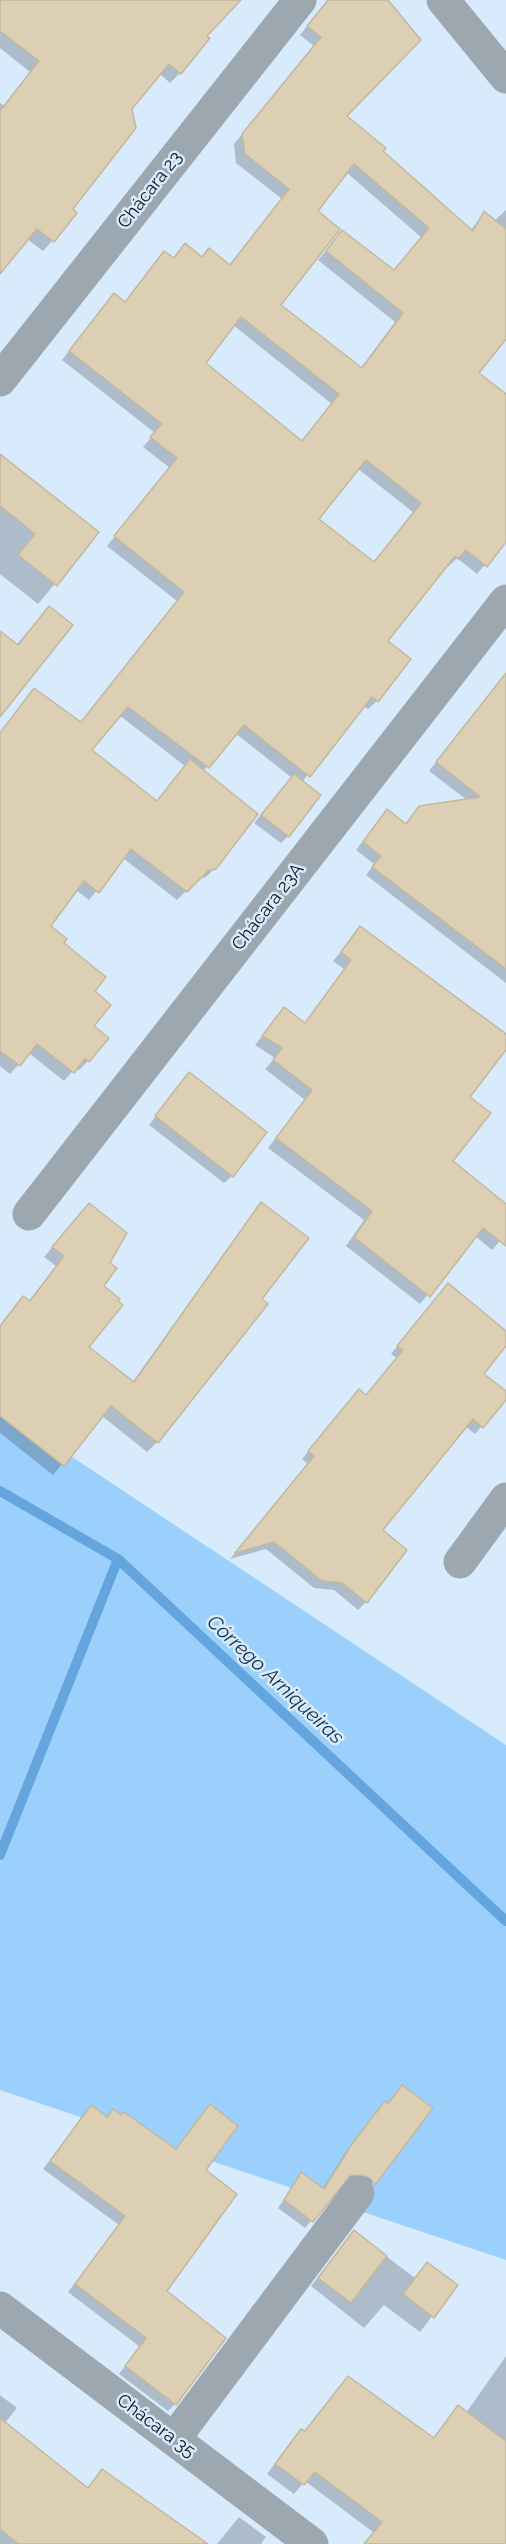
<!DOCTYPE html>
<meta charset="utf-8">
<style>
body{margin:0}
canvas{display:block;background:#d8ebfc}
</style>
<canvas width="506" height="2544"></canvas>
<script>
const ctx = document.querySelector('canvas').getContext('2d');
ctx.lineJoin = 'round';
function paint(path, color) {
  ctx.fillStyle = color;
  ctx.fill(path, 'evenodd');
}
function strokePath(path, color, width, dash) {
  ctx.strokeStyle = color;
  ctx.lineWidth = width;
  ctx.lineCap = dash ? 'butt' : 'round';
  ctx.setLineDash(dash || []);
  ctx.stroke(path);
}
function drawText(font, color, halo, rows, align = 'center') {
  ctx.font = font + ' Raleway,sans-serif';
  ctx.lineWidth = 5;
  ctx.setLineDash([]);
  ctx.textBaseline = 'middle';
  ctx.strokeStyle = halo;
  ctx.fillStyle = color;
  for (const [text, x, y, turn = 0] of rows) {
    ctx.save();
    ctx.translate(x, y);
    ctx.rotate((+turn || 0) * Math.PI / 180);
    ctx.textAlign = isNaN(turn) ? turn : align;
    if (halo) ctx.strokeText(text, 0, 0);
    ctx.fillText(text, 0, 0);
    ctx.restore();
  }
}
paint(new Path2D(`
 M0,1409L506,1745V2260L0,2090Z`), '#9bd0fd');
paint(new Path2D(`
 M0,0H239L205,36L180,73L170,83L159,73L131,109L71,210L75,213L52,241L43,251L27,239L0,272V103L4,106L30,72L0,48Z
 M328,0H386L345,116L470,231L484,213L494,221L506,210V338L477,373L506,395V540L477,574L457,558L448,567L446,565L386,642L377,701L368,709L363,705L302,782L288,836L281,843L254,823L292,778L235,733L203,771L215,868L206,877L198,879L177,900L123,858L89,900L76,890L49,926L93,992L92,1026L107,1038L88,1061L79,1070L76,1067L64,1081L29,1053L10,1074L0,1066V732L34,690L80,723L177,601L107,546L170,468L143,447L155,433L62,360L105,304L124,303L164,253L172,259L185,245L201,258L209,250L229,266L282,199L236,163L234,144L314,46L300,35ZM346,172L422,238L393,272L342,232L318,260L395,322L360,369L279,306L316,212ZM233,325L332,404L301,442L204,363ZM357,468L413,512L373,563L317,519ZM119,715L185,766L156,802L90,750Z
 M0,467L97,533L38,604L0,574Z
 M49,608L0,711V633L16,645Z
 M506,693V983L366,875L374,864L356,850L380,819L405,825L412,816L467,800L429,771L490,694Z
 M360,928L506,1036V1048L468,1097L451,1162L506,1206V1234L492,1250L475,1236L420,1304L346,1246L364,1220L268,1148L305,1100L265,1069L275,1058L255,1045L284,1009L304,1024L344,969L333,961Z
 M189,1074L232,1176L224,1183L149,1125Z
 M261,1204L157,1442L147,1452L101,1415L53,1475L0,1433V1326L24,1298L28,1302L56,1266L44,1257L79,1215L108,1263L87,1348L132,1383L252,1214Z
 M440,1293L506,1333V1344L482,1374L506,1393V1397L475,1434L465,1426L380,1530L405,1550L366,1602L358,1610L334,1590L314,1588L266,1549L230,1559L308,1464L302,1459L352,1399L365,1396L397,1358L391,1354Z
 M402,2087L431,2108L366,2191L352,2181L343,2183L305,2228L278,2208L301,2174L322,2190L345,2153L377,2111L385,2103L387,2105Z
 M210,2106L203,2170L165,2291L175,2404L168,2411L119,2374L140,2347L68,2292L119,2225L43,2169L91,2107L106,2118L175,2150Z
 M354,2232L415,2278L456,2285L420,2332L384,2305L364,2328L311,2286Z
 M506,2356V2544H364L373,2532L305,2481L294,2494L267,2474L292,2440L301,2431L304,2432L348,2377L432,2439L458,2407L466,2413Z
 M0,2395L17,2408L5,2423L86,2489L102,2471L150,2544H0Z
 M239,2517L266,2537L261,2544H217Z`), '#0003');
strokePath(new Path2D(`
 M0,1491L118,1559L506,1921
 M0,1855L118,1559`), '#63a5dc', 10);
const building = new Path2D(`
 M0,0H241L207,36L210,38L181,74L169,64L132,109L136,128L73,209L77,213L54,242L37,229L0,274V111L39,61L0,31Z
 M328,0H388L421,40L347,116L386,148L383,151L473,231L484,211L506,229V339L479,373L506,394V542L487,567L466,550L458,559L455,556L388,641L411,659L378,702L372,697L310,777L244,725L209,768L128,707L92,750L157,801L190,759L258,814L216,869L208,871L187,892L131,849L99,893L84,881L51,926L67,939L64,943L106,977L95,991L111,1005L94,1026L109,1038L89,1062L85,1059L74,1073L37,1044L20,1066L0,1051V733L34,688L81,722L184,592L114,536L177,458L150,437L162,424L69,351L114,293L125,302L164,251L174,258L185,243L202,257L209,248L230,265L289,189L245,154L242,134L321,37L307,26ZM354,164L429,228L394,270L342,230L326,251L403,313L362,368L281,305L340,229L318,211ZM241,317L339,394L302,441L206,363ZM366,460L421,503L374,562L319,519Z
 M0,454L99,532L57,586L18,555L35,534L0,506Z
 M49,606L73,625L0,717V631L18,645Z
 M506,673V969L372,867L381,856L363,842L387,809L406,824L419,806L480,797L436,762Z
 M294,774L321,795L289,837L261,815Z
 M360,926L506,1034V1050L470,1097L491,1113L453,1161L506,1204V1246L483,1228L430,1297L354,1237L372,1211L276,1138L312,1090L273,1060L282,1048L262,1036L284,1007L305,1023L351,960L341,952Z
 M189,1072L267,1132L233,1177L155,1116Z
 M261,1202L309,1238L262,1299L268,1304L158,1443L111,1406L64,1466L0,1416V1326L23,1296L30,1301L64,1256L52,1247L89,1203L127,1233L110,1263L117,1268L104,1286L120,1299L118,1301L123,1305L89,1347L134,1382Z
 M448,1283L506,1331V1346L484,1374L506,1391V1400L483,1428L473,1419L383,1530L407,1550L367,1603L342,1583L322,1581L274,1542L235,1553L314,1456L308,1451L359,1389L366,1395L403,1350L397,1346Z
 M402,2085L433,2108L375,2185L370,2178L361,2175L350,2176L313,2222L284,2200L301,2172L324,2189L352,2144L385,2101L388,2104Z
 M210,2104L238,2126L206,2170L237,2194L167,2291L226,2338L176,2405L125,2366L146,2338L75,2284L125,2216L50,2161L91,2105L107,2117L113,2109L121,2115L124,2112L176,2149Z
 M354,2230L387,2256L351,2303L318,2278Z
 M427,2262L458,2285L434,2318L403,2294Z
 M348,2376L434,2438L458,2405L506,2441V2544H364L382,2522L315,2472L304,2485L275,2464L301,2429L305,2431Z
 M0,2418L88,2488L102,2469L208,2544H18L0,2529Z`);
paint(building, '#dccfb4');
strokePath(building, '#c4b79c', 1.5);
strokePath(new Path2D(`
 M443,0L506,77
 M0,380L300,0
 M29,1214L506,601
 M460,1562L506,1499
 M0,2308L312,2544
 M174,2439L358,2193`), '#9ca7b0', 33);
drawText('18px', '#0c151c', '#d8ebfc', [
 ["Chácara 23",150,190,-52],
 ["Chácara 23A",268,907,-52],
 ["Chácara 35",156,2426,37]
]);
drawText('italic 20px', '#122f46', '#d8ebfc', [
 ["Córrego Arniqueiras",275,1680,43]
]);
</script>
